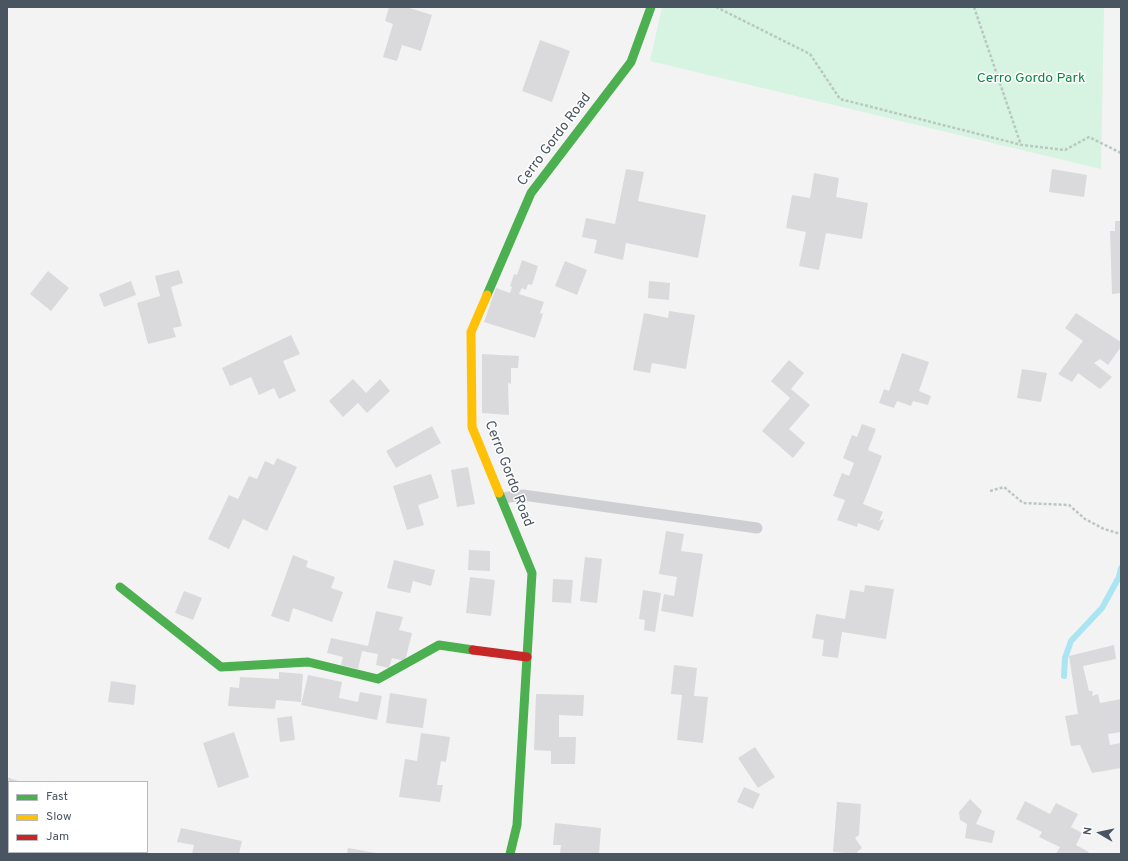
<!DOCTYPE html>
<style>
body{margin:0}
#map{position:relative;width:1128px;height:861px;overflow:hidden;background:#f4f3f3;font-family:Overpass,sans-serif}
canvas{display:block}
.frame{position:absolute;inset:0;border:8px solid #495661;pointer-events:none}
.legend{position:absolute;left:8px;top:781px;width:140px;height:72px;box-sizing:border-box;background:#fff;border:1px solid #b6bbc0;margin:0;padding:5px 7px;list-style:none;font-size:12px;color:#495661}
.legend li{display:flex;align-items:center;gap:8px;height:20px}
.legend b{width:20px;border:1px solid #b6bbc0}
.north{position:absolute;left:1080px;top:813px;width:40px;height:40px;-webkit-text-stroke:3px #fff;paint-order:stroke;rotate:279deg;font-size:11px;font-weight:700;line-height:16px;text-align:center;color:#495661}
.north::after{content:'';display:block;margin:auto;width:14px;height:18px;background:#495661;clip-path:polygon(50% 0,100% 100%,50% 72%,0 100%)}
</style>
<div id="map">
<canvas width="1128" height="861"></canvas>
<div class="frame"></div>
<ul class="legend">
<li><b style="height:5px;background:#4caf50"></b>Fast</li>
<li><b style="height:5px;background:#ffc107"></b>Slow</li>
<li><b style="height:5px;background:#c62828"></b>Jam</li>
</ul>
<div class="north">N</div>
</div>
<script>
const ctx = document.querySelector('canvas').getContext('2d');
ctx.lineJoin = 'round';
function paint(path, color) {
  ctx.fillStyle = color;
  ctx.fill(path, 'evenodd');
}
function strokePath(path, color, width, dash) {
  ctx.strokeStyle = color;
  ctx.lineWidth = width;
  ctx.lineCap = dash ? 'butt' : 'round';
  ctx.setLineDash(dash || []);
  ctx.stroke(path);
}
function drawText(font, color, halo, rows, align = 'center') {
  ctx.font = font + ' Overpass,sans-serif';
  ctx.lineWidth = 3;
  ctx.setLineDash([]);
  ctx.textBaseline = 'middle';
  ctx.strokeStyle = halo;
  ctx.fillStyle = color;
  for (const [text, x, y, turn = 0] of rows) {
    ctx.save();
    ctx.translate(x, y);
    ctx.rotate((+turn || 0) * Math.PI / 180);
    ctx.textAlign = isNaN(turn) ? turn : align;
    if (halo) ctx.strokeText(text, 0, 0);
    ctx.fillText(text, 0, 0);
    ctx.restore();
  }
}
paint(new Path2D(`
 M662,7H1104L1101,169L650,61Z`), '#d7f3e1');
strokePath(new Path2D(`
 M1064,676L1065,658L1071,641L1102,608L1119,577L1121,568`), '#abe5f2', 6);
paint(new Path2D(`
 M389,7H406L432,15L421,51L402,45L397,61L383,57L393,24L385,21Z
 M540,40L570,51L552,102L522,91Z
 M626,169L644,172L638,201L706,215L698,258L626,243L623,260L594,253L597,240L582,237L586,218L615,224Z
 M1052,169L1087,175L1084,197L1049,192Z
 M814,173L839,178L836,197L868,203L862,239L826,233L819,270L799,266L806,232L786,228L792,195L810,198Z
 M1115,221H1121V293L1112,294L1110,231H1115Z
 M522,260L538,266L532,285L528,284L526,290L522,288L519,294L544,302L540,313L543,314L535,338L484,322L496,288L510,293L512,287L510,286L514,274L517,275Z
 M565,261L587,270L577,295L555,286Z
 M179,270L183,283L171,287L182,326L173,328L176,337L148,344L137,303L160,296L155,276Z
 M48,271L69,288L51,311L30,294Z
 M131,281L136,295L104,307L99,294Z
 M649,281L670,283L669,300L648,298Z
 M669,311L695,315L686,369L652,363L650,373L633,370L644,313L668,318Z
 M1076,313L1121,342V347L1108,365L1100,359L1094,363L1112,377L1100,389L1078,373L1072,382L1058,374L1083,341L1065,328Z
 M291,335L300,354L283,361L296,391L279,399L274,388L259,395L251,377L230,386L222,368Z
 M902,353L929,362L919,391L931,396L928,405L913,401L911,406L897,401L894,408L879,403L884,389L889,391Z
 M482,354L519,356L518,368H511V384L508,383L509,415L482,413Z
 M789,360L804,373L791,389L810,405L789,429L805,443L793,458L762,431L790,398L771,381Z
 M1022,369L1047,373L1041,402L1017,398Z
 M353,379L366,393L380,379L390,391L367,413L358,403L343,417L329,401Z
 M862,424L876,429L868,450L882,456L863,504L883,512L879,521L884,519L879,531L858,523L857,527L837,520L845,500L833,496L842,473L849,476L854,463L843,458L852,435L857,437Z
 M432,426L441,443L396,468L386,451Z
 M277,458L297,467L267,531L243,519L229,549L208,539L229,495L238,499L249,476L257,479L265,461L274,465Z
 M468,467L475,504L457,507L451,470Z
 M431,474L439,498L418,505L424,525L407,530L393,486Z
 M666,531L684,534L681,551L703,554L693,617L661,611L664,594L674,596L677,577L659,574Z
 M469,550L490,551V571L468,570Z
 M293,555L308,561L306,567L335,577L331,588L343,592L332,622L293,608L289,622L271,616Z
 M585,557L602,559L597,603L580,601Z
 M394,560L435,570L431,586L413,581L410,593L387,588Z
 M470,577L495,580L491,616L466,613Z
 M553,579L573,580L571,603L552,602Z
 M865,585L894,589L886,639L842,632L838,658L822,656L824,640L812,638L816,614L845,619L850,590L864,592Z
 M643,590L661,593L655,632L644,630L645,620L639,619Z
 M184,591L202,598L193,620L175,613Z
 M376,611L403,617L399,630L412,633L405,661L392,658L389,668L376,665L378,654L362,651L358,669L341,665L343,657L327,653L331,638L368,646Z
 M1114,645L1116,659L1083,666L1089,691H1093L1092,696L1098,694L1100,703L1121,699V732L1108,734L1110,745L1121,743V768L1092,773L1080,745L1071,746L1065,716L1078,714L1069,656Z
 M674,665L697,668L694,696L708,697L703,743L677,740L682,695L671,694Z
 M279,672L303,674L301,702L276,700L275,709L228,706L230,687L239,688L240,677L279,679Z
 M308,675L342,682L339,698L358,702L360,692L382,696L377,720L301,705Z
 M111,681L136,685L134,705L108,702Z
 M390,693L427,699L423,728L386,723Z
 M536,694L584,695L583,716L559,715V737H576L575,764H551V751L534,750Z
 M292,716L295,740L280,742L277,718Z
 M234,732L249,777L218,788L203,743Z
 M421,733L450,737L446,762L441,761L437,785H443L440,802L399,797L405,759L417,761Z
 M755,747L775,777L758,788L738,758Z
 M7,777L21,782H9V810L7,809Z
 M744,787L760,794L753,809L737,802Z
 M970,799L982,811L976,824L995,831L992,843L965,838L967,824L960,820L959,812Z
 M1025,801L1050,814L1056,803L1078,814L1071,827L1082,833L1076,845L1089,852L1087,854H1056L1060,847L1039,837L1042,832L1016,819Z
 M837,802L861,804L859,835L855,838L862,848L857,852L859,854L833,852Z
 M555,823L601,828L599,854H560L561,845H553Z
 M181,828L242,841L239,854H192L194,845L177,842Z
 M348,848L376,853V854H347Z`), '#dadadc');
strokePath(new Path2D(`
 M716,7L810,54L840,99L1022,145L1065,150L1089,137L1121,153
 M974,7L1021,145
 M990,491L1004,487L1023,503L1069,505L1085,519L1104,529L1121,534`), '#bac8c3', 2.5, [3, 2]);
strokePath(new Path2D(`
 M502,498L523,495L757,528`), '#cdcfd2', 11);
strokePath(new Path2D(`
 M487,295L531,193L631,62L651,7
 M499,493L532,573L517,825L510,854
 M120,587L221,667L308,662L378,679L439,645L473,650`), '#4caf50', 9);
strokePath(new Path2D(`
 M487,295L471,332L472,427L499,493`), '#ffc107', 9);
strokePath(new Path2D(`
 M473,650L527,657`), '#c62828', 9);
drawText('14px', '#138347', '#fff', [
 ["Cerro Gordo Park",1031,79]
]);
drawText('14px', '#495661', '#fff', [
 ["Cerro Gordo Road",555,140,-53],
 ["Cerro Gordo Road",508,474,69]
]);
</script>
